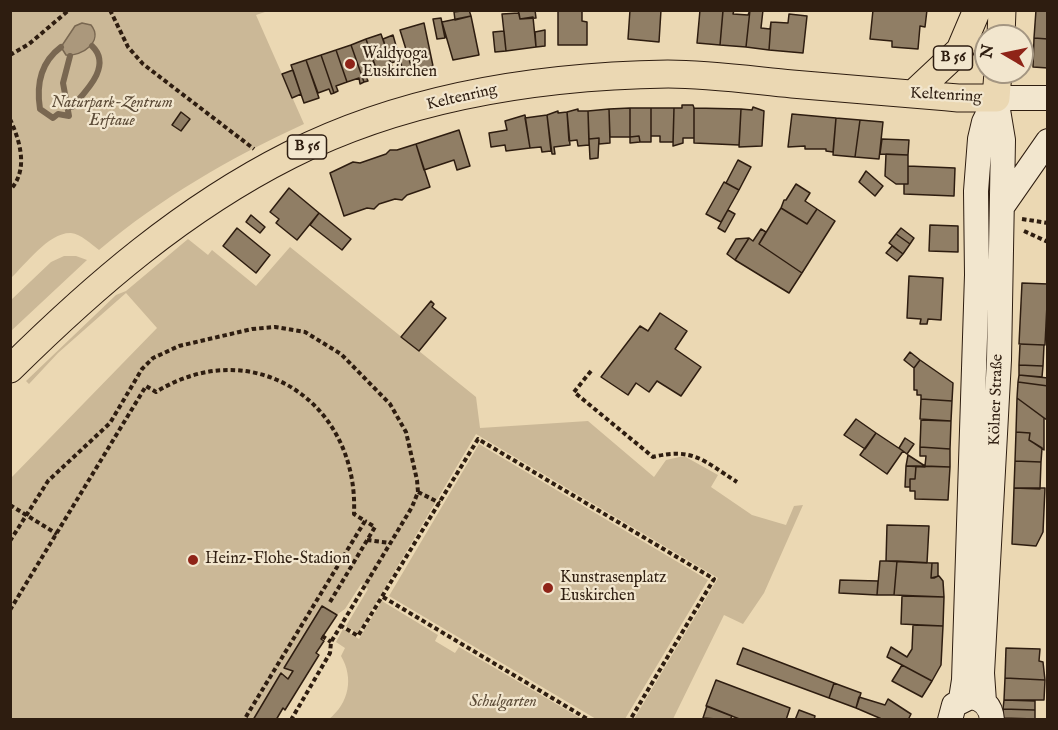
<!DOCTYPE html>
<meta charset="utf-8">
<style>
body{margin:0}
#map{position:relative;width:1058px;height:730px;overflow:hidden;background:#ebd8b3;font-family:"IM FELL English",serif}
canvas{display:block}
.frame{position:absolute;inset:0;border:12px solid #2e1d10;pointer-events:none}
.north{position:absolute;left:974px;top:24px;width:60px;height:60px;box-sizing:border-box;background:#f2e6ce;border:2px solid #a49682;border-radius:50%;rotate:279deg;font-size:16px;font-weight:700;line-height:24px;text-align:center;color:#2e1d10}
.north::after{content:'';display:block;margin:auto;width:21px;height:27px;background:#8f2418;clip-path:polygon(50% 0,100% 100%,50% 72%,0 100%)}
</style>
<div id="map">
<canvas width="1058" height="730"></canvas>
<div class="frame"></div>
<div class="north">N</div>
</div>
<script>
const ctx = document.querySelector('canvas').getContext('2d');
ctx.lineJoin = 'round';
function paint(path, color) {
  ctx.fillStyle = color;
  ctx.fill(path, 'evenodd');
}
function strokePath(path, color, width, dash) {
  ctx.strokeStyle = color;
  ctx.lineWidth = width;
  ctx.lineCap = dash ? 'butt' : 'round';
  ctx.setLineDash(dash || []);
  ctx.stroke(path);
}
function drawText(font, color, halo, rows, align = 'center') {
  ctx.font = font + ' "IM FELL English",serif';
  ctx.lineWidth = 4.5;
  ctx.setLineDash([]);
  ctx.textBaseline = 'middle';
  ctx.strokeStyle = halo;
  ctx.fillStyle = color;
  for (const [text, x, y, turn = 0] of rows) {
    ctx.save();
    ctx.translate(x, y);
    ctx.rotate((+turn || 0) * Math.PI / 180);
    ctx.textAlign = isNaN(turn) ? turn : align;
    if (halo) ctx.strokeText(text, 0, 0);
    ctx.fillText(text, 0, 0);
    ctx.restore();
  }
}
paint(new Path2D(`
 M11,11H268L256,15L304,124C230,158 162,197 99,250C91,244 81,234 71,233C49,232 25,265 11,278Z
 M188,239L208,255L212,250L256,286L290,247L476,397L480,428L588,421L654,477L666,460L684,456L718,475L711,487L752,515L786,525L794,506L803,505L764,593L743,624L724,615L673,719H634L718,578L476,434L358,633L346,626L368,589L361,584L345,609L335,616L321,639L324,641L317,653L319,655L285,710L283,709L276,719L11,720V478L157,328L126,293L58,353L29,384L26,381L116,295L126,291Z
 M64,256H76L87,260L11,331V300L51,262Z
 M479,444L708,580L625,719H596L389,596Z
 M382,601L438,635L435,641L455,653L459,647L582,719H329C349,703 354,678 341,656L345,648L336,642L343,629L359,639Z`), '#cbb897');
const water = new Path2D(`
 M82,23L91,25C104,41 82,57 66,55L61,47L75,26Z`);
paint(water, '#ab987c');
strokePath(water, '#796751', 1.5);
strokePath(new Path2D(`
 M61,47C41,62 36,84 40,109L53,118L58,114L69,116L63,83L70,56
 M68,106L72,107C85,92 113,66 92,46`), '#796751', 6);
const building = new Path2D(`
 M469,10L471,16L455,20L454,12Z
 M518,10H535L536,18L520,19Z
 M558,10H582V21L587,22V45H558Z
 M630,10H661L659,42L628,39Z
 M700,10L723,11L720,45L697,43Z
 M734,10L733,14L748,15L750,10L746,47L720,45L723,10Z
 M750,10H763L761,28L770,29L771,22L769,50L746,47Z
 M873,10H927L925,27L920,26L918,49L892,47V41L870,39Z
 M1036,10H1048V39L1034,38Z
 M519,13L520,19L533,17L536,47L506,51L502,14Z
 M789,14L807,16L803,53L769,50L771,22L788,23Z
 M471,16L479,55L453,60L442,22Z
 M441,18L445,38L437,39L433,19Z
 M424,23L433,66L413,72L400,30Z
 M545,30V46L536,47L535,32Z
 M504,31L506,51L495,52L493,32Z
 M381,34L394,72L379,77L366,39Z
 M393,35L400,60L391,63L383,39Z
 M1034,38L1048,39V68L1033,67Z
 M366,39L377,72L366,76L368,81L364,82L351,45Z
 M351,45L364,82L360,84L359,78L347,82L336,50Z
 M336,50L347,82L336,86L338,91L334,93L321,55Z
 M407,53L413,72L404,74L399,56Z
 M321,55L334,93L331,94L329,89L318,93L306,60Z
 M306,60L319,98L304,103L291,65Z
 M293,70L301,94L292,98L282,74Z
 M682,105H693L694,108V138H683V143L673,146L674,108H682Z
 M753,107L764,111L762,146L739,147L741,109L752,110Z
 M630,108H651V142H640L639,136L630,137Z
 M630,108V137L639,136L640,142L630,143V137H610L609,109Z
 M651,108H674L673,142H660V136H651Z
 M694,108L741,109L739,145L694,143Z
 M578,109V111H588L589,145L578,146L577,140L569,141L567,112Z
 M609,109L610,143L599,144V138L589,139L588,111Z
 M558,111V113L567,112L570,145L554,147L555,154H552L547,115Z
 M181,112L190,119L181,131L172,125Z
 M792,114L836,118L833,152L826,151V149H805V146L788,147Z
 M525,115L530,148L506,151L505,145L491,147L489,133L507,130L505,121Z
 M547,115L551,151L542,152L541,147L530,148L525,118Z
 M836,118L860,120L855,157L833,155Z
 M860,120L883,122L879,159L855,157Z
 M459,130L470,166L457,170L454,160L424,170L416,144Z
 M599,138L598,158L590,159L589,139Z
 M882,139L909,140L908,155L880,154Z
 M416,144L430,187L407,195L402,200L395,199L379,204L374,209L367,208L344,216L330,173L353,162L360,163L386,154L390,150H397Z
 M886,154L908,155V184H896L885,176Z
 M738,160L751,167L739,190L726,183Z
 M908,166L955,168L954,196L904,194V184H908Z
 M866,171L883,186L875,196L859,182Z
 M724,182L739,190L721,222L706,214Z
 M796,184L810,193L805,201L817,209L807,224L781,208L784,200H786Z
 M289,188L319,213L297,240L276,223L279,219L270,212Z
 M781,208L807,224L817,209L835,221L802,273L759,244Z
 M728,210L735,214L725,232L718,228Z
 M319,213L351,239L342,250L310,225Z
 M251,215L265,227L260,233L246,222Z
 M930,225L958,226V252L929,251Z
 M237,228L270,255L256,273L223,246Z
 M901,228L914,238L910,244L896,234Z
 M761,229L766,232L759,244L802,273L789,293L735,260L749,238L753,241Z
 M896,234L910,244L903,254L889,243Z
 M749,238L735,260L727,254L736,239Z
 M892,246L903,254L897,261L886,253Z
 M909,276L943,278L941,320L928,319L927,324H920L921,319L907,318Z
 M1022,283L1048,284L1045,345L1019,344Z
 M431,301L434,304L432,307L446,318L419,351L401,337Z
 M660,313L687,331L675,349L701,367L681,396L657,381L649,392L636,383L628,395L601,377L640,326L648,331Z
 M1020,344L1044,345L1043,366L1019,365Z
 M910,352L920,360L914,368L904,360Z
 M920,360L953,383L952,401L921,399V395H917V390H914V368Z
 M1019,365L1043,366L1042,377L1019,375Z
 M1019,375L1048,378V386L1018,382Z
 M1018,382L1048,386L1047,420L1017,398Z
 M1017,398L1044,418V450L1029,440L1030,433L1016,432Z
 M921,399L952,401L951,421L920,419Z
 M856,419L876,433L865,449L844,435Z
 M921,420L951,421L950,449L920,447Z
 M1016,432L1030,433L1029,440L1042,448L1041,462L1015,461Z
 M876,433L903,451L887,474L860,455Z
 M905,438L914,444L907,454L899,448Z
 M920,447L950,449V467L925,466L926,456H920Z
 M908,455L925,466V467L906,466Z
 M1015,461L1041,462L1040,489L1014,488Z
 M906,466H916L915,479H910V487H905Z
 M916,466L950,467L948,500L915,499V491H910V479H915Z
 M1014,488H1045L1043,532L1036,546L1012,544Z
 M887,525L929,526L927,563L886,561Z
 M880,561H897L894,595H877Z
 M897,561L932,563L931,578L939,576L943,581L944,597L894,595Z
 M932,563H938V576L934,578H931Z
 M840,580L878,581L877,595L839,593Z
 M902,596L944,597L943,626L901,624Z
 M322,606L337,615L321,639L324,641L316,653L319,655L285,710L283,708L276,720H253L281,673L288,679L293,671L284,668Z
 M913,625L943,626L941,665L932,681L887,657L891,647L907,657L912,649Z
 M743,648L834,683L829,698L737,664Z
 M1006,648L1040,649L1039,661L1043,662L1045,680L1005,678Z
 M902,665L932,681L922,697L892,681Z
 M1005,678L1045,680L1044,700H1004Z
 M716,680L790,708L786,720H742L706,706Z
 M834,683L861,693L856,708L829,698Z
 M859,697L885,705L888,699L911,714L908,720H884L856,708Z
 M1004,700L1035,701V710L1003,709Z
 M707,706L732,716L730,720L703,718Z
 M1003,709L1035,710V719L1003,718Z
 M799,710L815,716L814,720H795Z`);
paint(building, '#907e65');
strokePath(building, '#2e1d10', 1.5);
const secondary = new Path2D(`
 M996,98H1048
 M1002,207L1048,141
 M961,699L964,680L977,275L976,191L980,139L984,122L996,98
 M984,702L982,673L999,360L1003,140L996,98
 M950,720L954,705L970,697C983,698 991,706 992,720`);
const primary = new Path2D(`
 M1001,36L1002,10
 M913,94L960,50L977,10
 M10,369C94,286 183,209 290,155C405,97 540,76 668,74C709,74 751,80 792,84C848,89 903,93 958,98H996L998,72`);
strokePath(secondary, '#2e1d10', 26);
strokePath(primary, '#2e1d10', 29);
strokePath(new Path2D(`
 M110,10L128,47L143,64L254,149
 M10,55L29,44L69,10
 M10,119C20,141 29,170 10,190
 M1022,219L1048,223
 M1024,231L1048,242
 M591,371L574,392L653,457C693,447 704,461 737,482
 M418,492L440,503
 M10,505L57,534
 M367,540L390,543
 M10,541L48,481L110,423L142,369L153,358L179,346L252,329L275,327L305,332L341,354L390,404L406,432L417,480L418,492L412,507L331,642L330,653L291,720
 M383,597L589,720
 M330,602L375,527L365,521
 M10,610L146,386L156,392C253,332 359,402 354,514L365,521L244,720
 M340,625L358,636L478,439L714,579L630,720
 M322,636L331,642`), '#2e1d10', 4, [4.5, 3]);
strokePath(secondary, '#f2e6ce', 24);
strokePath(primary, '#ebd8b3', 27);
for (const [x, y, r, color] of [
 [350,64,6,"#8f2418"],
 [193,560,6,"#8f2418"],
 [548,588,6,"#8f2418"]
]) {
  const dot = new Path2D();
  dot.arc(x, y, r, 0, 2 * Math.PI);
  ctx.fillStyle = color;
  ctx.fill(dot);
  strokePath(dot, '#f2e6ce', 2);
}
for (const [x, y, w] of [
 [953,58,39],
 [307,147,39]
]) {
  const box = new Path2D();
  box.roundRect(x - w / 2, y - 12, w, 24, 4.5);
  ctx.fillStyle = '#f2e6ce';
  ctx.fill(box);
  strokePath(box, '#2e1d10', 1.5);
}
drawText('bold 15px', '#2e1d10', null, [
 ["B 56",953,58],
 ["B 56",307,147]
]);
drawText('16px', '#2e1d10', '#f2e6ce', [
 ["Waldyoga",362,55],
 ["Euskirchen",362,73],
 ["Heinz-Flohe-Stadion",205,560],
 ["Kunstrasenplatz",560,579],
 ["Euskirchen",560,597]
], 'left');
drawText('16px', '#2e1d10', '#f2e6ce', [
 ["Keltenring",946,96,3],
 ["Keltenring",462,98,-13],
 ["Kölner Straße",997,400,-88]
]);
drawText('italic 16px', '#5d4c38', '#f2e6ce', [
 ["Naturpark-Zentrum",112,104],
 ["Erftaue",112,122],
 ["Schulgarten",503,703]
]);
</script>
